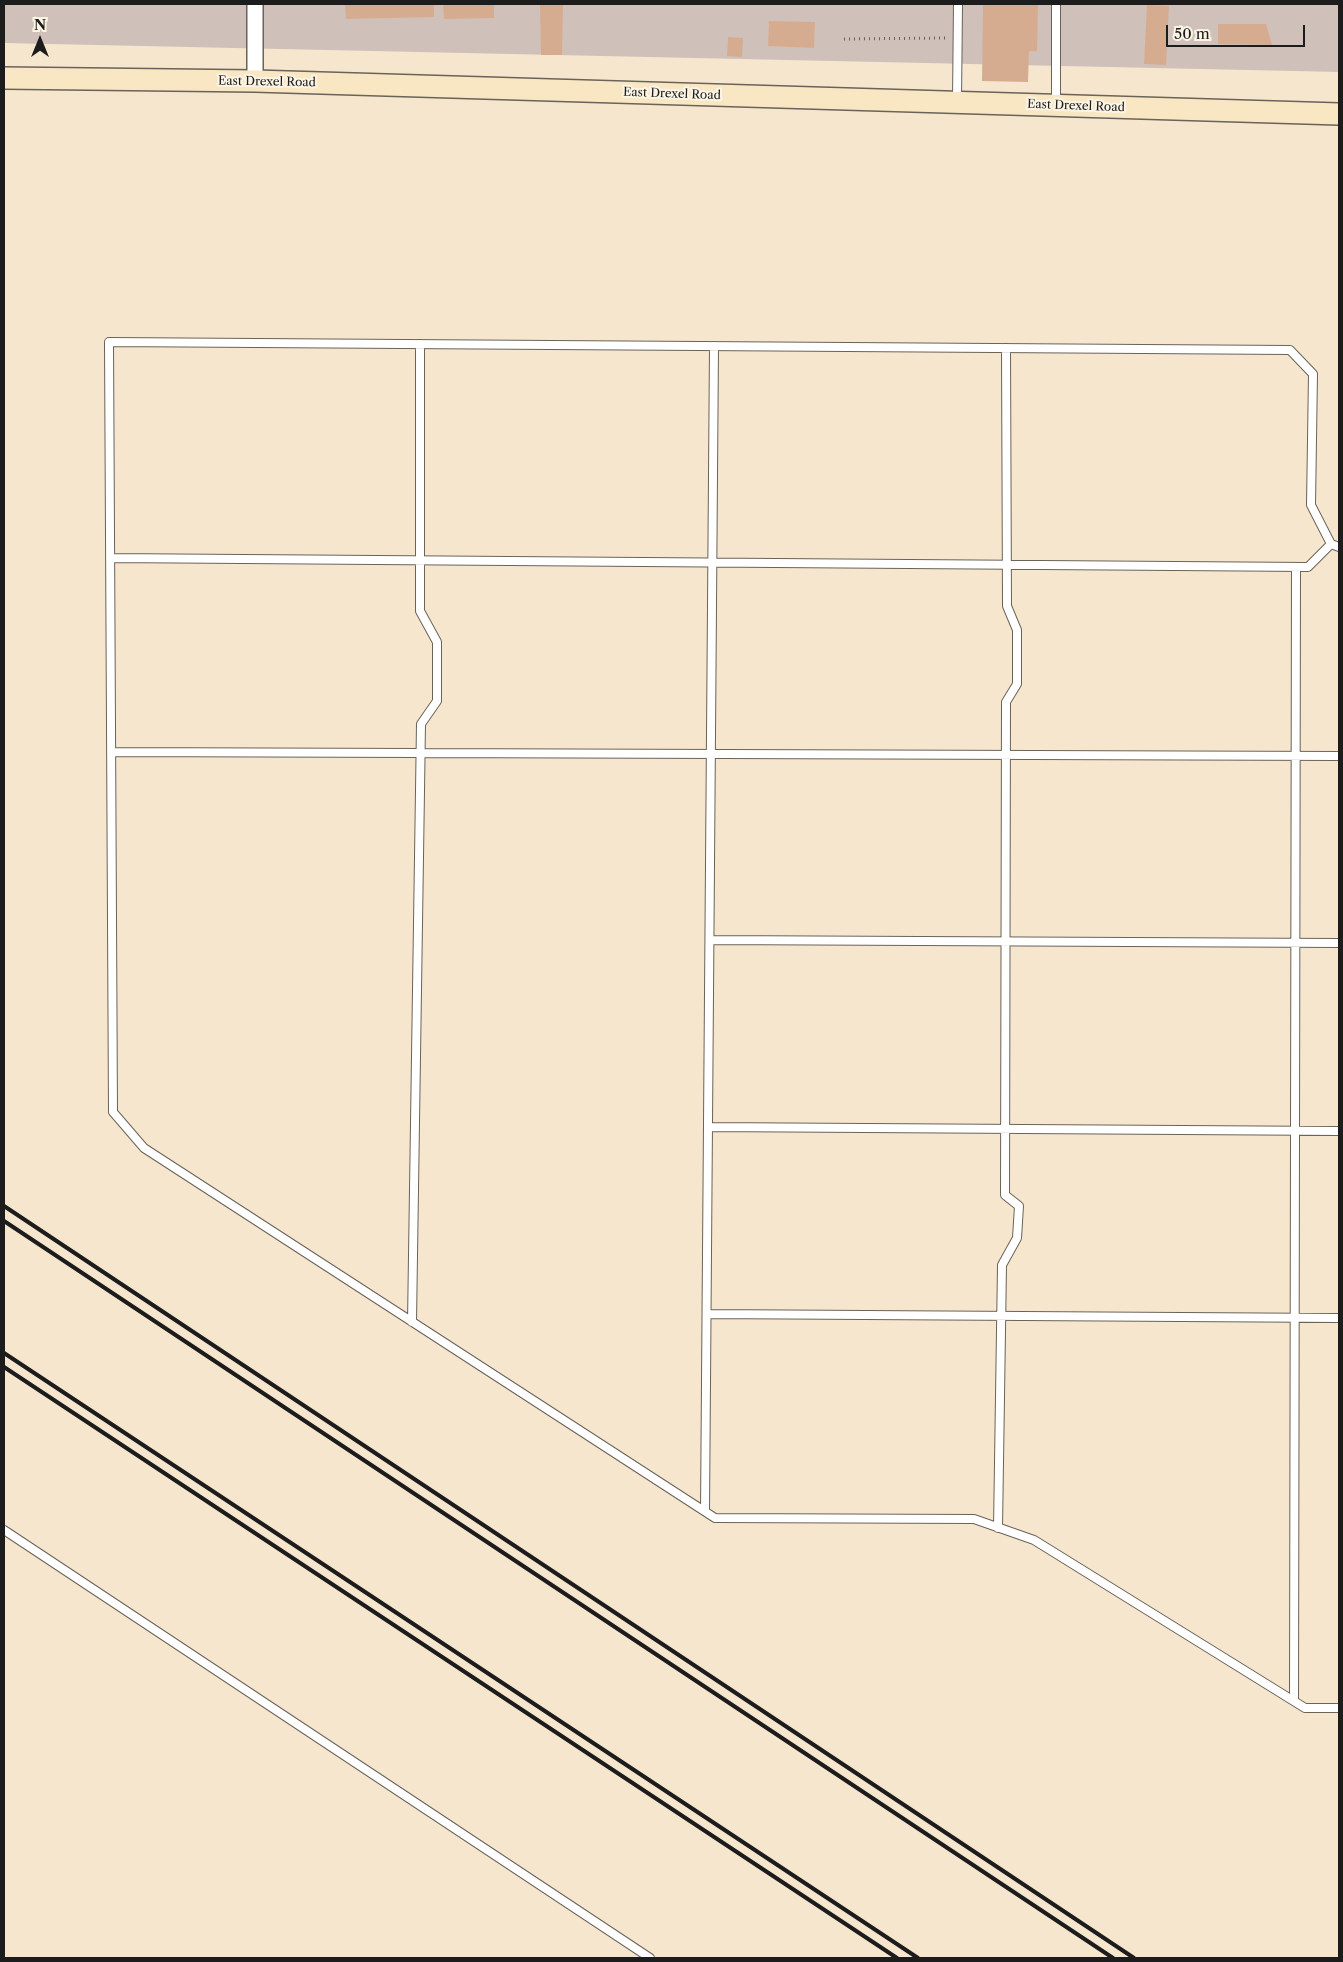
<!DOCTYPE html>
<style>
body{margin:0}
#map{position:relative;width:1343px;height:1962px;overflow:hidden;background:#f7e6ce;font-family:"Libre Caslon Text",serif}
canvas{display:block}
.frame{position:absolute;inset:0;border:5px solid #1c1c1c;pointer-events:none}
.north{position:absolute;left:15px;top:15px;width:50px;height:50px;-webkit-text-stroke:4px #fcf5e5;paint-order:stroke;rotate:0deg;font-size:14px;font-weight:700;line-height:20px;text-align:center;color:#1c1c1c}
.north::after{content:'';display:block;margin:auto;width:18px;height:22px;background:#1c1c1c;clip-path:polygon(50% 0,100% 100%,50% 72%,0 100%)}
.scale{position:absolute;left:1166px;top:25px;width:139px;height:22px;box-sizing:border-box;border:2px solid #1c1c1c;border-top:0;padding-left:6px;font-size:15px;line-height:18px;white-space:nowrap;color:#1c1c1c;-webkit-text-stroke:4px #fcf5e5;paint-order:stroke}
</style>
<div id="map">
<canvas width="1343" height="1962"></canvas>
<div class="frame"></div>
<div class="north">N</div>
<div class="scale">50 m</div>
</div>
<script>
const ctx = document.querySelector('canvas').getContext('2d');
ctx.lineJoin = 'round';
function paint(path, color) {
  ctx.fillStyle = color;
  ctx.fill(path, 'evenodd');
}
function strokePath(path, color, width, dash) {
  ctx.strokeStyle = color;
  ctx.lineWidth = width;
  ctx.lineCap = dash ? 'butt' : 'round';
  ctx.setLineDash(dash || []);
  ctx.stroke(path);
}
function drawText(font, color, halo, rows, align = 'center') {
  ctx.font = font + ' "Libre Caslon Text",serif';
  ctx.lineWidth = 4;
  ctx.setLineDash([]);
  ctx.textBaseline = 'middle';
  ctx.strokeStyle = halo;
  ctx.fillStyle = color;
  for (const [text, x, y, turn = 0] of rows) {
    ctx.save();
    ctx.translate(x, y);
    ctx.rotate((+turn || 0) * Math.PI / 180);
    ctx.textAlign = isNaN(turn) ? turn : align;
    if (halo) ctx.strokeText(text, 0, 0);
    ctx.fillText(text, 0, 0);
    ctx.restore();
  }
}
paint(new Path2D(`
 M4,4H1339V72L4,43Z`), '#cfc0ba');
paint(new Path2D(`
 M345,4H434V17L346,19Z
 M443,4H494V18L444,19Z
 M540,4H563L562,55H541Z
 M983,4H1038L1037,51H1029L1028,82L982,81Z
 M1147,5L1169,6L1166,65L1144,64Z
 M769,21L815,22L814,48L768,46Z
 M1218,24H1266L1272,45L1218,44Z
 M728,37L743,38L742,57L727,56Z`), '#d6ac91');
const lane = new Path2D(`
 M957,100L958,4
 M1056,104V4
 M1339,547L1331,544L1311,505L1313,374L1290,350L109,342L113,1112L144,1148L715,1518L974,1519L1034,1540L1305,1708H1339
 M110,558L1308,567L1331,544
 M111,752L1339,756
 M710,940L1339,943
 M708,1127L1339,1131
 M707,1314L1339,1318
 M412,1322L421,724L437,701V642L420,611V344
 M705,1511L714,346
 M998,1528L1002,1265L1017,1238L1019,1206L1005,1195L1006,702L1017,684V630L1007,606L1006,348
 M4,1530L650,1958
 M1294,1701L1296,567`);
const street = new Path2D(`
 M255,81V4`);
const secondary = new Path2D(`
 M4,78L255,81L1339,114`);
strokePath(lane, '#69635a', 10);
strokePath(street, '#69635a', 18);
strokePath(secondary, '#69635a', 24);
strokePath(new Path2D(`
 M844,39L946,38`), '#69635a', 3, [1, 4]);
strokePath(lane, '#fff', 8);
strokePath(street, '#fff', 15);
strokePath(secondary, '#f9e7c3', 21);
strokePath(new Path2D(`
 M4,1206L1134,1958
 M4,1221L1113,1958
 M4,1353L918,1958
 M4,1367L897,1958`), '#1c1c1c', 4);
drawText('12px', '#1c1c1c', '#fcf5e5', [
 ["East Drexel Road",267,82,1],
 ["East Drexel Road",672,94,2],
 ["East Drexel Road",1076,106,2]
]);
</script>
